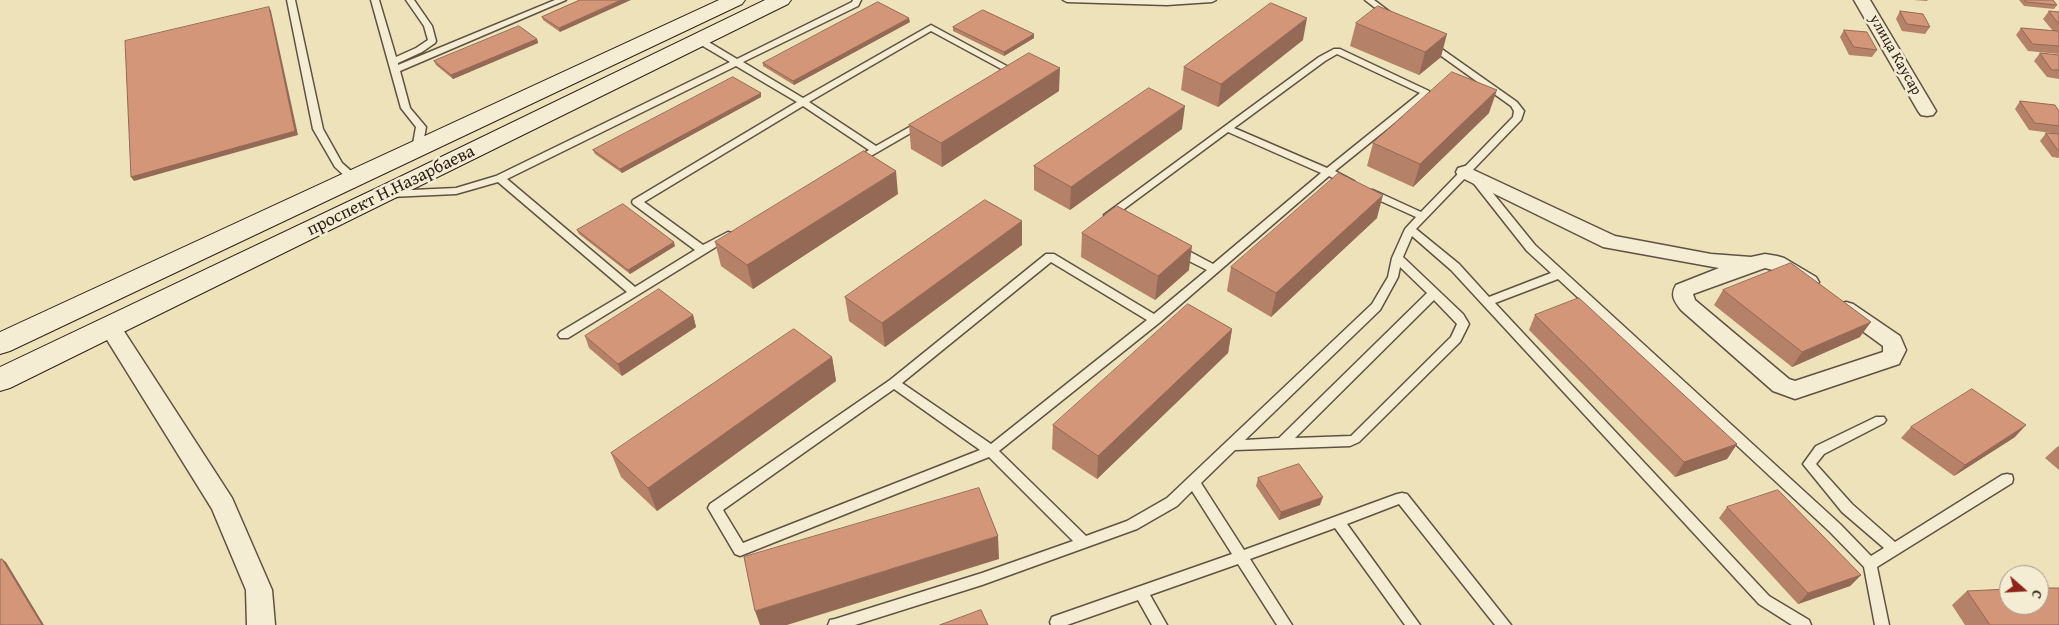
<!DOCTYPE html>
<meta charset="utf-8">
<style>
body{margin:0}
#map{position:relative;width:2059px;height:625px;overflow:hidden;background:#eee2bb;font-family:"Gentium Book Plus",serif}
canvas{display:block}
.north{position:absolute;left:1999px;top:565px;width:50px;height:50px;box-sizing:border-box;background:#f4ecd3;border:1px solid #a69b89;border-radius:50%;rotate:109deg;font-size:14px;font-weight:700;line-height:20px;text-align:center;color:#30221a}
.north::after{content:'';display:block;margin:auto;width:18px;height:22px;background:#8f2418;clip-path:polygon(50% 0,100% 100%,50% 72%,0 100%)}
</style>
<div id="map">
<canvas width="2059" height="625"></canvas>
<div class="north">С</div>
</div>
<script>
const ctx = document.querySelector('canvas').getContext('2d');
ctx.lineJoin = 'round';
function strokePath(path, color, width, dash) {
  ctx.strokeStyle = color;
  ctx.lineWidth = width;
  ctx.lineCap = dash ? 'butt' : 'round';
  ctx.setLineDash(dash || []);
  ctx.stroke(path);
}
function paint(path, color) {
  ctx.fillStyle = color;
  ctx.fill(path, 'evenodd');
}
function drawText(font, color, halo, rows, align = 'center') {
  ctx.font = font + ' "Gentium Book Plus",serif';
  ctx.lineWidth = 5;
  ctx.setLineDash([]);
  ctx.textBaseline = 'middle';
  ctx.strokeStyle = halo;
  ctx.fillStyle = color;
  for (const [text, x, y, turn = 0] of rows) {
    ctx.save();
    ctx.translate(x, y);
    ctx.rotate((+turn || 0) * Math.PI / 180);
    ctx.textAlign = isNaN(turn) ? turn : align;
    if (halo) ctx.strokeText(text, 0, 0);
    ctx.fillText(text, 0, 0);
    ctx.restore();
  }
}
const service = new Path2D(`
 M287,0H295L323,129L342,163L358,177L359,179L358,181H350L335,167L313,129Z
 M371,0H379L396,57L416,48L428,40L424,26L406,0H414L432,26L436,41L435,43L422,52L398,63V65L555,0H566L400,71L410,108L426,127L422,149L417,152L412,149L416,127L401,108Z
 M853,0H861L858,6L743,62L803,98L931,25L1016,71L1009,76H1003L1002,74L1005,71L931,31L809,102L876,146L920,121H926L928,123L857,164L852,161L854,159L869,150L803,106L644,202L703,245L728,232L732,233L733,235L732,237L568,338H560L558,335L560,332L627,292L498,182L456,194L390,197L385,194L390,191L456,188L496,176L730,62L696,42V38H702L737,59L852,2ZM736,66L797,102L633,200L632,202L633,204L695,250L635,287L507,179Z
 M1063,0H1216L1212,2L1167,5L1067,2Z
 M1365,0H1374L1394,15L1393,17H1387Z
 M1429,40L1517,102L1524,111L1521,120L1416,229L1459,264L1489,297L1551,273L1527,251L1471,180L1470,178L1471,176H1479L1535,245L1840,524L1871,556L1884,548L1842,512L1803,464L1816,446L1876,417H1884L1886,420L1884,423L1824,454L1816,464L1852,504L1895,542L2002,475L2007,474L2012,475L2013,479L2012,483L1877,567L1889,625H1875L1864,567L1830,532L1558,279L1495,303L1769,596L1809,620L1811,625H1792L1759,604L1451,270L1412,236L1403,257L1463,314L1469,324L1460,342L1359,442L1350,446L1235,450L1201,483L1244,550L1397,494L1402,493L1407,494L1511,625H1495L1399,504L1347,524L1420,625H1405L1335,528L1250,559L1292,625H1277L1238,564L1150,595L1167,625H1152L1138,600L1067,625H1051L1050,622L1052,617L1232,554L1192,491L1177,506L1137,529L982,585L855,625H828L830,620L835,619L982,573L1073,541L989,457L745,554L740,556L735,554L708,508L710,504L890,380L1046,254H1054L1154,314L1207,270L1175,254L1174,251L1175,248H1183L1213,264L1321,173L1228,132L1116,215L1115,218H1107L1104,215L1319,57L1334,49H1340L1429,91V95L1335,171L1354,181L1355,183L1354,185H1346L1329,176L1159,323L999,451L1086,536L1127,521L1167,498L1372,304L1388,277L1392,258L1405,229L1416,217L1365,194L1364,192L1365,190H1373L1421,212L1513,117L1514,111L1511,106L1426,45V41ZM1337,54L1420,93L1327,168L1234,128L1325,61ZM1051,262L1147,320L991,444L902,383ZM1400,267L1427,293L1279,438L1245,440L1380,310L1398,277ZM1434,300L1457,324L1451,337L1351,436L1295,438ZM894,389L980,450L743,543L723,510Z`);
const minor = new Path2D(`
 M1854,0H1870L1936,111L1933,115L1927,116L1921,115L1918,111Z
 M1465,166L1615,236L1711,254L1751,257L1765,254L1777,256L1784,258L1816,277L1819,282L1816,287C1797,293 1783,271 1765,268L1693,294L1695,300L1789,379L1795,381L1883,352V346L1839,314L1835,309L1839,304L1846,302L1853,304L1900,336L1906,350L1899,364L1795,399L1773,391L1681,310C1674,301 1670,295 1676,285L1719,268L1603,247L1458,176L1456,172L1458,168Z
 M110,319L118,322L232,498L272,590L275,625H247L246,590L212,509L99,327L102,322Z`);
const secondary = new Path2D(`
 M719,0H745L742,4L10,351L0,354V332Z
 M765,0H791L788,4L10,388L0,391V367L377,188Z`);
strokePath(service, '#605242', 3);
strokePath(minor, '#605242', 3);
strokePath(secondary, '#30221a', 2);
paint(service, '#f4ecd3');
paint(minor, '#f4ecd3');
paint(secondary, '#f4ecd3');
paint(new Path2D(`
 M580,0L560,32L543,20L542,17Z
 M1913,0H1928L1927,1Z
 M2019,0H2053L2057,5L2054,9L2024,6Z
 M1900,11L1930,27L1925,34L1902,31L1896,19Z
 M2049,11L2059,12V54L2028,51L2016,35L2021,28L2053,31L2043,19Z
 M910,22L794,85L763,66V63Z
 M1356,23L1441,57L1419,75L1350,46Z
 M953,27L1034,38L1004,56L953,31Z
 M1844,30L1877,50L1872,57L1849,55L1840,37Z
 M537,39L538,43L453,79L436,65L434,61Z
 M1303,40L1218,107L1181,90L1184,67Z
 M2040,53L2059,55V79L2047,77L2034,61Z
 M1059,91L942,167L911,149L909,125Z
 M761,97L622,173L595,154L593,150Z
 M2020,101L2059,111V134L2029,130L2015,109Z
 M1489,113L1413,187L1367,166L1373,143Z
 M1182,129L1070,210L1034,190V166Z
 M2046,133L2059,134V158L2052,157L2040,141Z
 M898,194L753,289L721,266L715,242Z
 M1377,218L1271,317L1227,291L1231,267Z
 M1022,221V245L885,347L849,321L845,297Z
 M577,230L675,246L630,274L579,234Z
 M1082,233L1189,270L1155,300L1081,257Z
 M1723,290L1860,337L1792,367L1714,305Z
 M693,315L696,327L622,376L589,348L585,336Z
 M1535,315L1737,444L1727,459L1675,477L1529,330Z
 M1232,329L1228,353L1097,479L1052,449L1053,425Z
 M832,357L836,381L657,511L621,477L611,453Z
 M1911,427L2015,437L1954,476L1901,438Z
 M2059,446V470L2045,458L2057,447Z
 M1258,478L1320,505L1279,520L1256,486Z
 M1727,507L1861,575L1850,586L1798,604L1719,518Z
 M1967,591L2059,625H1965L1952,605Z`), '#b58168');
paint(new Path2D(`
 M621,0H631L560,32L559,28Z
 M269,7L271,11L298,135L134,181L131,177Z
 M909,18L910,22L794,85L793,81Z
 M1307,18L1303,40L1218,107L1221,84Z
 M1034,34V38L1004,56V52Z
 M1447,34L1441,57L1419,75L1425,52Z
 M537,39L538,43L453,79L451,75Z
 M1060,68L1059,91L942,167L941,143Z
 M1497,90L1489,113L1413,187L1420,164Z
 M761,93V97L622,173L620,169Z
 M1185,106L1182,129L1070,210L1071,187Z
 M896,171L898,194L753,289L747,265Z
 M1383,195L1377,218L1271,317L1276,293Z
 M1022,221V245L885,347L882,323Z
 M674,242L675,246L630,274L628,270Z
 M1192,246L1189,270L1155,300L1158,276Z
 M693,315L696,327L622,376L618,364Z
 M1871,322L1860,337L1792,367L1802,352Z
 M1232,329L1228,353L1097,479L1098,456Z
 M832,357L836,381L657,511L648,488Z
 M2026,425L2015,437L1954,476L1965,465Z
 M1737,444L1727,459L1675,477L1684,462Z
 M1323,497L1320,505L1279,520L1281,512Z
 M998,536L999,559L787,625H760L755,611Z
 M2,559L6,562L44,625H42Z
 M1861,575L1850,586L1798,604L1808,593Z`), '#946955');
const building = new Path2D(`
 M580,0H621L559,28L542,17Z
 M2025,0H2053L2057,5L2026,2Z
 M878,2L909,18L793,81L763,63Z
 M1271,3L1307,18L1221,84L1184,67Z
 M1378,6L1447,34L1425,52L1356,23Z
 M269,7L295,131L131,177L125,41Z
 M983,10L1034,34L1004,52L953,27Z
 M1900,11L1923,14L1930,27L1907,24Z
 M2049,11L2059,12V24Z
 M519,26L537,39L451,75L434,61Z
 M2021,28L2058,31L2059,33V46L2033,44Z
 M1844,30L1867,32L1877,50L1854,47Z
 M1029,53L1060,68L941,143L909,125Z
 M2040,53L2059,55V70H2052Z
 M1452,72L1497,90L1420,164L1373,143Z
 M733,77L761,93L620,169L593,150Z
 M1149,88L1185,106L1071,187L1034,166Z
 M2020,101L2055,105L2059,111V126L2035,123Z
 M2046,133L2059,134V150H2058Z
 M864,151L896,171L747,265L715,242Z
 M1339,173L1383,195L1276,293L1231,267Z
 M985,200L1022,221L882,323L845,297Z
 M623,204L674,242L628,270L577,230Z
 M1117,206L1192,246L1158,276L1082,233Z
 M1791,263L1871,322L1802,352L1723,290Z
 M659,289L693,315L618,364L585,336Z
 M1579,298L1737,444L1684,462L1535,315Z
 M1188,304L1232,329L1098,456L1053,425Z
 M794,329L832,357L648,488L611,453Z
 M1972,389L2026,425L1965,465L1911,427Z
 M1299,464L1323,497L1281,512L1258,478Z
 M979,488L998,536L755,611L744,557Z
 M1778,490L1861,575L1808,593L1727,507Z
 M2,559L42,625H0V560Z
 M2039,588H2059V625H1990L1967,591L2009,589V605H2039Z
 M981,610L988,625H940Z`);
paint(building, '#d39679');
strokePath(building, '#946955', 1);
drawText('15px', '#30221a', '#f4ecd3', [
 ["улица Каусар",1895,55,60]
]);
drawText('18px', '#30221a', '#f4ecd3', [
 ["проспект Н.Назарбаева",391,191,-26]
]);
</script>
